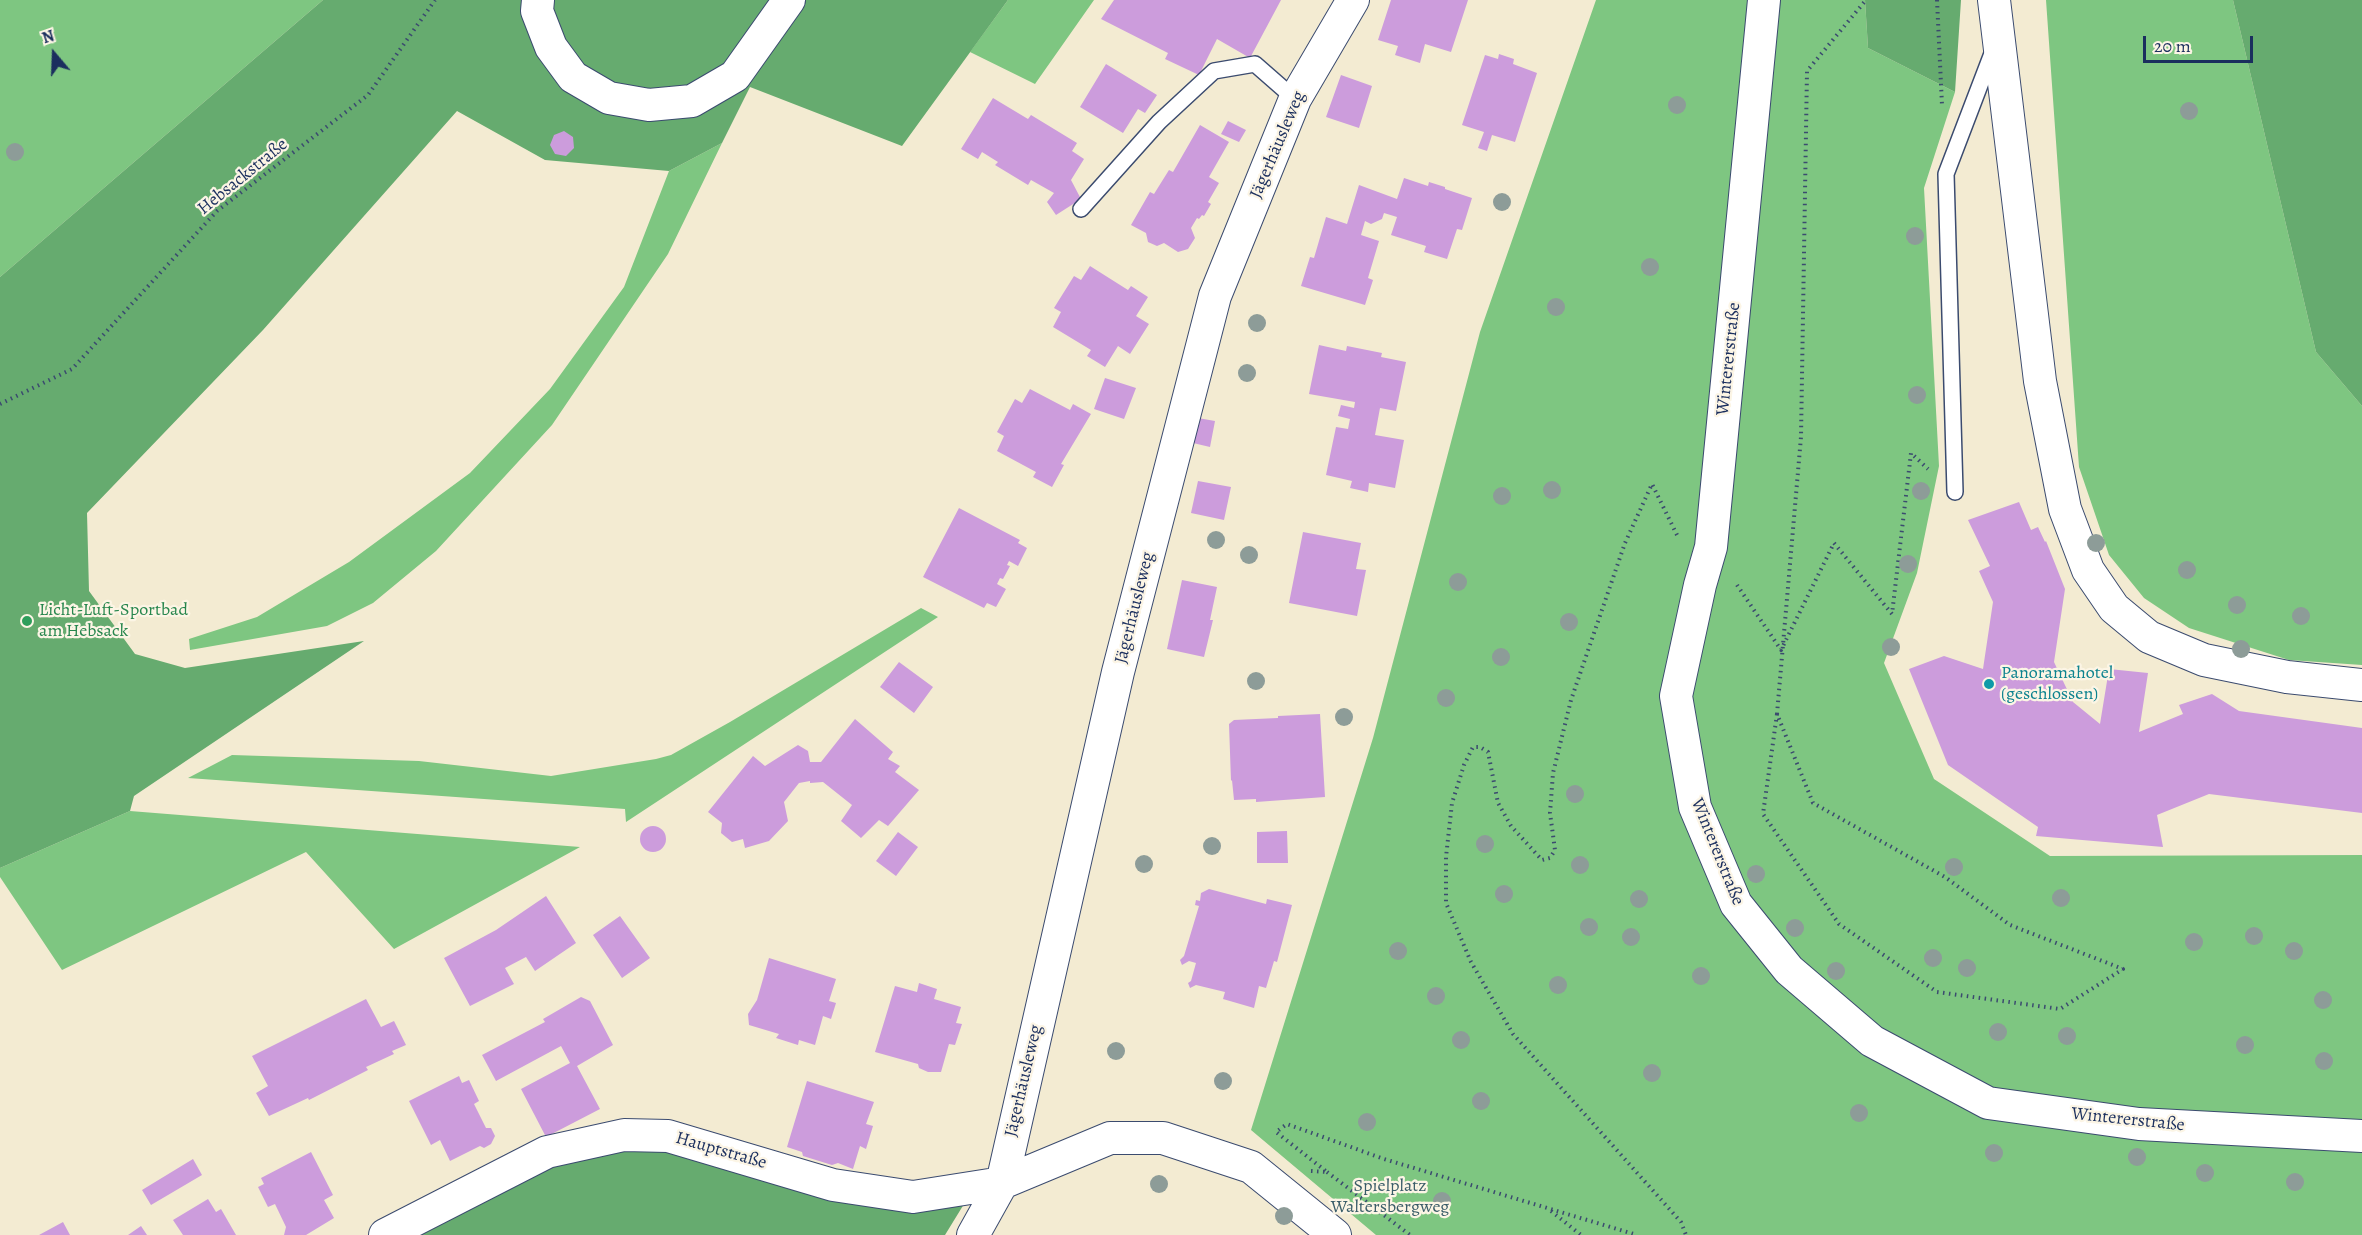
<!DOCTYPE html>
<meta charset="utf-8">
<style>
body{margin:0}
#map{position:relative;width:2362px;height:1235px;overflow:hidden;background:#f3ebd2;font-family:Alegreya,serif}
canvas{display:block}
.north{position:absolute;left:24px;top:24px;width:60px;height:60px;-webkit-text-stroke:4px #fcf5e5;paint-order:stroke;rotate:341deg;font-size:16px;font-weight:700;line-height:24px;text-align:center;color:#1b2f5e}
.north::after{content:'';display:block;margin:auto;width:21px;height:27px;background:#1b2f5e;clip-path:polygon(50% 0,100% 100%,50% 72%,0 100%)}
.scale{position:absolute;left:2143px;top:36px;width:110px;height:27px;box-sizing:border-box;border:3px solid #1b2f5e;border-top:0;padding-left:8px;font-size:18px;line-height:21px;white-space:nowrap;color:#1b2f5e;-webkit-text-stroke:4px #fcf5e5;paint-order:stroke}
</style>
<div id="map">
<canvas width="2362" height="1235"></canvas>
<div class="north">N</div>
<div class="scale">20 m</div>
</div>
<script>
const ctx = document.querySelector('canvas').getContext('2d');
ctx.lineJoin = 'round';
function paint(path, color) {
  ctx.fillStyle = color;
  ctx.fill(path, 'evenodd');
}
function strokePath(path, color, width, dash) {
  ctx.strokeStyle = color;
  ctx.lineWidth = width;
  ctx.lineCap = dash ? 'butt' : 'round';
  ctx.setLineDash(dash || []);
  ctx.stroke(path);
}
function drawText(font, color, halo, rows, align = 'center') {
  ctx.font = font + ' Alegreya,serif';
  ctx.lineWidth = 4.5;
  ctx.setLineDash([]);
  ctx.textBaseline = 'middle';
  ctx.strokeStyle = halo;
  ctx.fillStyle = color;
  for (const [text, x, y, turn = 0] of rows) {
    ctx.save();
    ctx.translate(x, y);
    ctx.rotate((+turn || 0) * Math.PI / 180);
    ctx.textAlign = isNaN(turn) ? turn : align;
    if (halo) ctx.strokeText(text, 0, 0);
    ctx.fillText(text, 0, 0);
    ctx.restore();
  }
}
paint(new Path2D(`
 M0,0H323L0,277Z
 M1008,0H1094L1035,84L970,52Z
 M1596,0H1865L1868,48L1955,92L1924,188L1939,466L1917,573L1884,663L1934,779L2050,856L2362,855V1235H1376L1251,1130L1373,738L1480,332Z
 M2046,0H2233L2316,352L2362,406V665L2289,660L2189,628L2144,598L2109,555L2079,467Z
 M722,143L668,254L552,425L436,551L373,603L327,626L190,650L189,639L257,617L349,562L470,473L550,389L624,287L669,171Z
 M921,608L938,617L626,822L625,809L188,778L232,755L419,761L551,776L656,759L671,755L730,722Z
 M130,811L580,847L394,949L306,852L62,970L0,877V868Z`), '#7ec681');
paint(new Path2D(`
 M323,0H1008L902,146L750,87L722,143L669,171L545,160L457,111L263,330L87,513L89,591L135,654L185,668L364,641L134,796L130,811L0,868V277Z
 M1865,0H1961L1955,92L1868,48Z
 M2233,0H2362V406L2316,352Z
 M624,1140L972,1191L945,1235H396L547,1156Z`), '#66ab6f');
paint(new Path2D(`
 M1114,0H1281L1250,58L1217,39L1199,75L1165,59L1168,53L1101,19Z
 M1391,0H1468L1451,52L1425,44L1420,63L1395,55L1398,46L1378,40Z
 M1499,54L1514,59L1513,64L1537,73L1515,142L1492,135L1487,151L1478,148L1484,132L1462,125L1485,55L1498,59Z
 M1106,64L1157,95L1145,113L1138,109L1123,133L1080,107Z
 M1341,75L1372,86L1359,128L1326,117Z
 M993,98L1028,119L1031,115L1077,143L1072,151L1084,159L1071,180L1081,199L1056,215L1047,202L1054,193L1031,180L1028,185L995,165L998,162L982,152L978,159L961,149Z
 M1228,121L1246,130L1239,142L1221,134Z
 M1200,125L1229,142L1209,177L1219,183L1208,202L1211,204L1204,216L1202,215L1199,219L1197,218L1191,228L1195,238L1188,249L1178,252L1164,243L1157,246L1148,242L1146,233L1131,225L1150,192L1154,194L1169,170L1173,172Z
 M564,131L573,137L574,148L566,156L555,154L550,145L554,135Z
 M1404,178L1428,186L1429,182L1445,187V189L1472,198L1462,230L1457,229L1447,259L1424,252L1426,246L1391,235L1397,217L1384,213L1382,219L1371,224L1365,221L1361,235L1379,241L1368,278L1373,280L1365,305L1301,286L1310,257L1314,258L1326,217L1347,224L1359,185L1397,199Z
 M1090,266L1128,290L1131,286L1148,297L1136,316L1149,324L1130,354L1118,346L1105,367L1087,356L1091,350L1053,327L1061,312L1054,308L1074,276L1081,280Z
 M1319,345L1346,351L1347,346L1382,353L1381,357L1406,362L1396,411L1380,408L1375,435L1404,440L1395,488L1369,483L1368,492L1350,488L1352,481L1326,475L1336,427L1348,429L1350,419L1338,416L1341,405L1354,408L1355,402L1309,394Z
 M1105,378L1136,388L1124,419L1094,409Z
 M1030,389L1070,410L1073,404L1091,414L1061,464L1064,465L1052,487L1033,477L1036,472L997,451L1004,436L997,432L1015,399L1022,403Z
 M1198,418L1215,421L1210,447L1193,443Z
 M1198,481L1231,487L1224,520L1191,513Z
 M2019,502L2031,530L2038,527L2045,542L2046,541L2065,589L2054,662L2073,702L2100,724L2109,669L2148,673L2139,732L2183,714L2179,705L2212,694L2239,711L2362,728V813L2209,794L2157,815L2163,847L2036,836L2038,827L1948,765L1909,669L1944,656L1983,669L1993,602L1979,571L1990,566L1968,520Z
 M959,508L1020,540L1018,543L1027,548L1018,566L1009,561L1007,565L1010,566L1003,579L1000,578L997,584L1006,589L996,607L987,603L984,608L923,577Z
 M1303,532L1361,543L1356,569L1366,570L1357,616L1289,603Z
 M1182,580L1217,587L1210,620H1213L1204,657L1167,649Z
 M899,662L933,687L914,713L880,687Z
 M1320,714L1325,797L1256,802V799L1234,800L1232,780L1231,781L1229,724L1234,720L1278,718V716Z
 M855,719L893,752L888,759L900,766L895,772L919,790L888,826L879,820L861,838L841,821L852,805L823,782L810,783V781L799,783L784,802L788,821L769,841L745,848L743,839L732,842L721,833L722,823L708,812L753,756L765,766L798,745L808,751L810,762H821Z
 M640 839a13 13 0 1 1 26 0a13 13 0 1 1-26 0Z
 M1287,831L1288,863H1257V832Z
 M898,832L918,847L896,876L876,861Z
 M1209,889L1266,904L1267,899L1292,905L1277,962L1274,961L1266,988L1259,986L1254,1008L1223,999L1225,992L1196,985L1190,988L1188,983L1191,981L1196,963L1189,961L1182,965L1180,960L1184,956L1199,906L1195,905L1196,900L1200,901L1201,893Z
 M546,896L576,943L535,971L526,957L505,968L514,984L470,1006L444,958L496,930Z
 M620,916L650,958L622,978L593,935Z
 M769,958L836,979L829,1001L836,1003L831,1019L823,1016L815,1045L799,1040L798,1045L776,1038L779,1034L749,1025L748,1014L757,1000Z
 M919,983L937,989L934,999L961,1007L956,1023L962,1024L955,1045L949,1044L941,1072H928L919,1068L918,1064L875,1052L895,986L917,992Z
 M581,997L590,1001L613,1045L577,1066L600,1109L546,1137L521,1089L570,1063L561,1046L496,1081L482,1055L545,1022L543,1019Z
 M366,999L381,1027L394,1021L406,1045L392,1051L394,1054L366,1067L368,1070L309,1100L308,1098L269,1116L256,1093L268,1086L252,1056Z
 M459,1076L462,1083L469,1080L479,1101L474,1104L486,1128H491L495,1136L491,1144L484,1148L480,1146L450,1161L440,1140L431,1145L409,1101Z
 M807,1081L874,1102L866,1124L873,1126L866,1149L860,1146L853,1169L838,1163L832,1165L803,1156L802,1152L787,1147Z
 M311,1152L333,1195L324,1200L334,1218L306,1235H284L286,1227L275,1204L268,1207L258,1187L264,1184L261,1178Z
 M193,1159L202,1175L151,1205L142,1190Z
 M208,1199L216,1212L221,1209L236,1235H183L173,1220Z
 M63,1222L70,1235H39Z
 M141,1226L147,1235H128Z`), '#cc9cdc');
const service = new Path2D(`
 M1081,209L1159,122L1214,71L1255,64L1295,99
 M1955,492L1946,174L1993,51`);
const minor = new Path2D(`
 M538,0L537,11L551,47L573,77L609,98L649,105L692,101L735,76L789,0
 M1764,0L1711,547L1700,585L1676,696L1695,807L1736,904L1789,970L1872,1041L1988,1103L2139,1124L2362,1136
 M1994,0L2040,381L2065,509L2088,570L2114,608L2149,637L2204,660L2287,677L2362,685
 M385,1235L547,1152L624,1135L668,1136L833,1185L913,1197L1002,1183L1110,1138H1163L1251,1167L1335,1235
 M973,1235L1002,1183L1118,672L1215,296L1295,99L1353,0`);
strokePath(service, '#3b4b6f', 18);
strokePath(minor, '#3b4b6f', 34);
strokePath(new Path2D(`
 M1937,0L1942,105
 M0,404L72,369L217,211L368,95L435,0
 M1677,535L1652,484L1625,543L1571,700L1553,773L1550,813L1555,850L1550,858L1542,860L1511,826L1498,803L1488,752L1480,747H1473L1464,765L1452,803L1446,857V903L1471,962L1513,1034L1681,1222L1686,1235
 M1737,585L1781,650L1834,543L1892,614L1911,453L1928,469
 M1777,714L1763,814L1839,924L1937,992L2060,1009L2123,969L2010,925L1945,877L1813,803L1777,714L1801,437L1807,71L1866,0
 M1311,1171L1327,1172L1276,1132L1287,1124L1384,1159L1637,1235
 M1327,1172L1410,1235
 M1551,1211L1581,1235`), '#3b4b6f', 4, [1.5, 4.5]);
strokePath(service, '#fff', 15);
strokePath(minor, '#fff', 32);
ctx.fillStyle = '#8d9c98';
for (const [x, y] of [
 [1677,105],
 [2189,111],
 [15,152],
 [1502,202],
 [1915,236],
 [1650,267],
 [1556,307],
 [1257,323],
 [1247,373],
 [1917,395],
 [1552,490],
 [1921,491],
 [1502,496],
 [1216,540],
 [2096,543],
 [1249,555],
 [1908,564],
 [2187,570],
 [1458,582],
 [2237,605],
 [2301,616],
 [1569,622],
 [1891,647],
 [2241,649],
 [1501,657],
 [1256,681],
 [1446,698],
 [1344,717],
 [1575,794],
 [1485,844],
 [1212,846],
 [1144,864],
 [1580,865],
 [1954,867],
 [1756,874],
 [1504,894],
 [2061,898],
 [1639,899],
 [1589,927],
 [1795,928],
 [2254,936],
 [1631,937],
 [2194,942],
 [1398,951],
 [2294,951],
 [1933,958],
 [1967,968],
 [1836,971],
 [1701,976],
 [1558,985],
 [1436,996],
 [2323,1000],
 [1998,1032],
 [2067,1036],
 [1461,1040],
 [2245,1045],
 [1116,1051],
 [2324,1061],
 [1652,1073],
 [1223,1081],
 [1481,1101],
 [1859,1113],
 [1367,1122],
 [1994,1153],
 [2137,1157],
 [2205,1173],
 [2295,1182],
 [1159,1184],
 [1442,1201],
 [1284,1216]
]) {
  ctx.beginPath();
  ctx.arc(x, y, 9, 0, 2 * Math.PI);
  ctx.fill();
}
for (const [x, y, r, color] of [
 [27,621,6,"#2e9e5b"],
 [1989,684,6,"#0f9aa8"]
]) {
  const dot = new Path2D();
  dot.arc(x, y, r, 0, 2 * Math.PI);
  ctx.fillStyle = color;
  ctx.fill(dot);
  strokePath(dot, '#fcf5e5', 2);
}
drawText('18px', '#1b2f5e', '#fcf5e5', [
 ["Jägerhäusleweg",1278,145,-67],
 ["Hebsackstraße",243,177,-39],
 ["Wintererstraße",1729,359,-84],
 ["Jägerhäusleweg",1135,608,-76],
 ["Wintererstraße",1717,852,68],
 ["Jägerhäusleweg",1024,1081,-77],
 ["Wintererstraße",2128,1120,6],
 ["Hauptstraße",721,1151,16]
]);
drawText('18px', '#27864d', '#fcf5e5', [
 ["Licht-Luft-Sportbad",39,611],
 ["am Hebsack",39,632]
], 'left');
drawText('18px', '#0d838f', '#fcf5e5', [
 ["Panoramahotel",2001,674],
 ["(geschlossen)",2001,695]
], 'left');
drawText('18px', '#395c68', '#fcf5e5', [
 ["Spielplatz",1390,1187],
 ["Waltersbergweg",1390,1208]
]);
</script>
